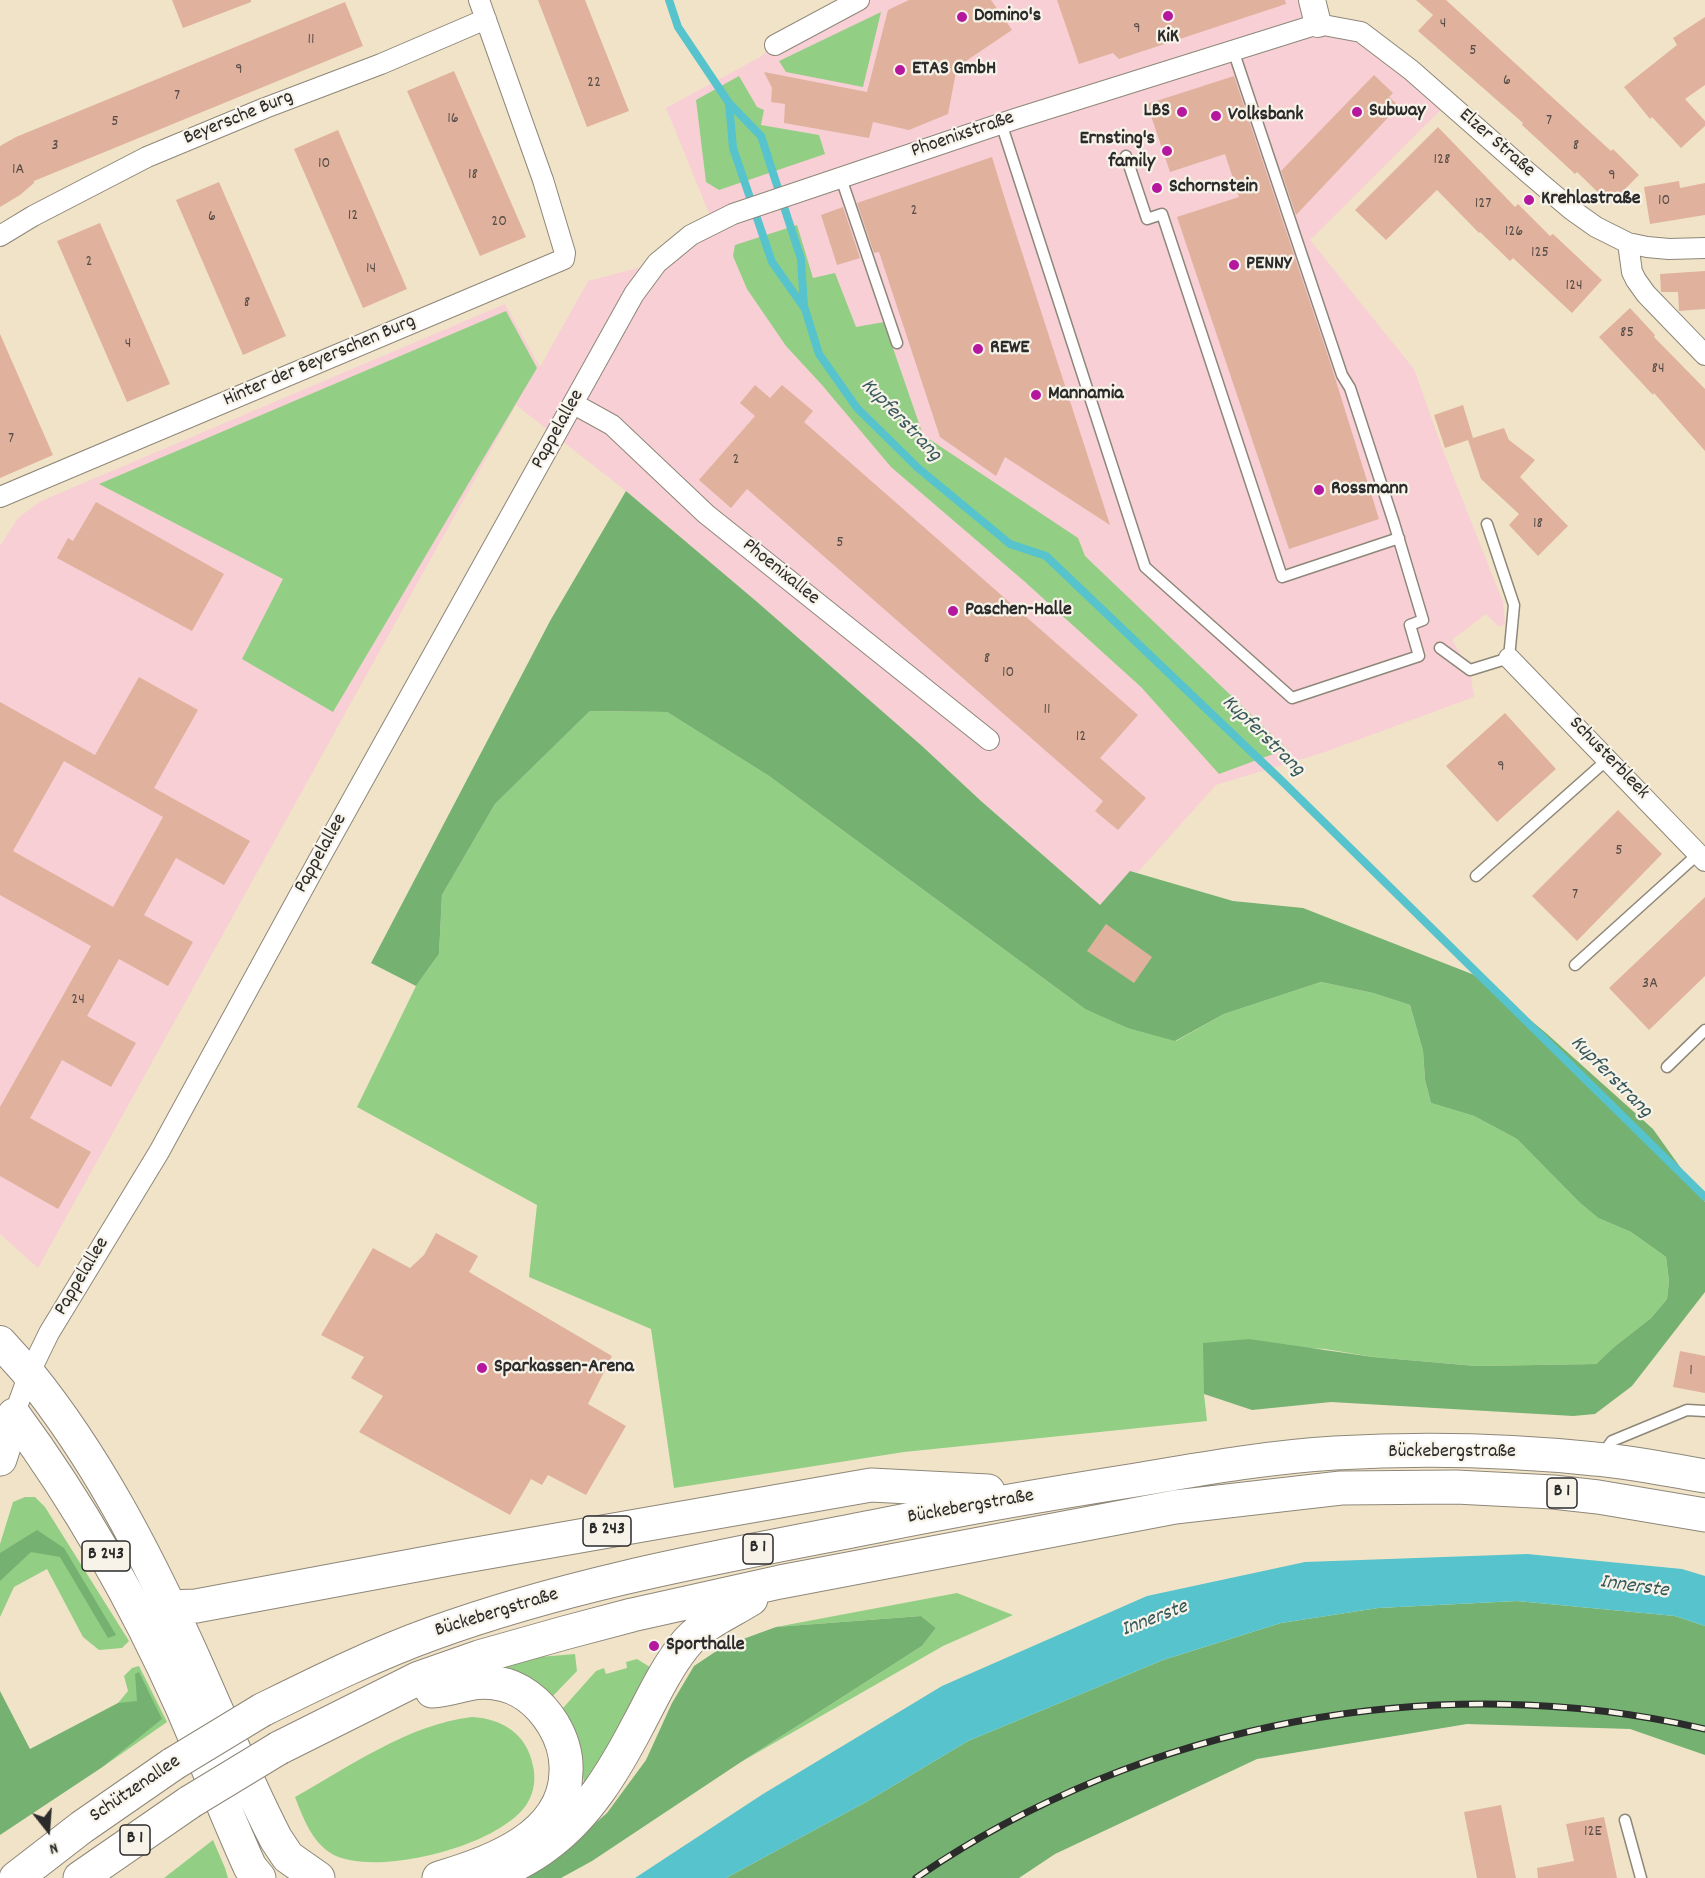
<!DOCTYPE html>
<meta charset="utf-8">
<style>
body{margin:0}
#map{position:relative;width:1705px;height:1878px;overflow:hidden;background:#f1e3c7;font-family:Dekko,sans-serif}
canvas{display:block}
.north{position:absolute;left:18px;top:1800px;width:60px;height:60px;-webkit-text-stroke:4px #f7f3e8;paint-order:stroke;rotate:163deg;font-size:16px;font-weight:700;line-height:24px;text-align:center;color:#2b2b2b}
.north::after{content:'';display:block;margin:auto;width:21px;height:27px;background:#2b2b2b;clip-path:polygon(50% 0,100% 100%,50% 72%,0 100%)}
</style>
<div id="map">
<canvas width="1705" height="1878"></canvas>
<div class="north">N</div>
</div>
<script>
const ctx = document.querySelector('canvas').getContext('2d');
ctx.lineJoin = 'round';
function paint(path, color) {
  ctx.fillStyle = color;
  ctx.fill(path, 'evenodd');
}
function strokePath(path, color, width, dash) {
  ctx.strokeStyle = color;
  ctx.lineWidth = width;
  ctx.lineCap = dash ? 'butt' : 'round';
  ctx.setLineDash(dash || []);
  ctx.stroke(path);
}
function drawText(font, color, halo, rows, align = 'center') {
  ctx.font = font + ' Dekko,sans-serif';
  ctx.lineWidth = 4.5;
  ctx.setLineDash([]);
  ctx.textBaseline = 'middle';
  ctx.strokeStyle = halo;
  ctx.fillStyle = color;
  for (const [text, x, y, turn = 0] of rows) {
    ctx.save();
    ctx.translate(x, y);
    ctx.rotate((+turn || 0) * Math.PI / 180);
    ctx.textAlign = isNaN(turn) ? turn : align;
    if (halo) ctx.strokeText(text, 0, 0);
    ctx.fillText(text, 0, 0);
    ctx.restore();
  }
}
paint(new Path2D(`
 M859,0H1312L1319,24L1361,32L1448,103L1310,240L1414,369L1444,453L1503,602L1505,624L1499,627L1486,614L1452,640L1470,670L1474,697L1322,753L1216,785L1137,873L1130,871L1100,906L981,801L922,746L756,601L626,491L516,405L38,1268L0,1234V546L18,518L41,501L505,304L540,367L588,281L657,263L713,223L666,108L760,57L775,45Z`), '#f7cfd5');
paint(new Path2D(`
 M881,12L863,87L786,72L779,61Z
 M739,76L757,107L764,110L761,125L819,135L825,154L719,190L706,182L696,100Z
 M797,225L813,278L835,273L856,327L884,322L923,435L1078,538L1085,556L1287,749L1219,774L1141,687L1024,581L891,467L822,385L786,346L747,289L733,256L735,245Z
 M506,311L537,368L333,712L242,659L283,579L99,484Z
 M590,711L667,712L769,776L1085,1009L1176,1041L1224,1014L1321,982L1373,993L1410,1005L1423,1051L1425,1080L1431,1103L1474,1116L1517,1139L1579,1202L1598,1218L1631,1232L1666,1257L1669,1281L1667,1299L1651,1318L1614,1347L1596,1364L1476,1366L1373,1357L1325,1349L1204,1343V1394L1207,1421L904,1452L674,1488L651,1329L529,1277L537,1205L357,1107L416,986L439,954L442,895L495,804Z
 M25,1497H35L45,1507L129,1641L122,1648L99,1650L83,1637L47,1569L14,1587L0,1617V1544L13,1502Z
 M957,1593L1013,1615L943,1646L741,1762L922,1646L936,1628L921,1616L776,1627Z
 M575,1654L577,1671L551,1698L506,1671V1666L539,1657Z
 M637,1659L653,1669L622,1735L584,1784L578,1736L563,1708L596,1671L604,1668L606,1674L627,1668L626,1662Z
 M139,1666L167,1722L101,1768L118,1703L128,1691L124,1676L132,1668Z
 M472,1717C503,1719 527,1734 533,1766C536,1778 534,1792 528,1802C503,1846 375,1878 332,1854C312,1842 303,1818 295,1797C349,1767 409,1724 472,1717Z
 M213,1840L225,1868L228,1878H164Z`), '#92cf85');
paint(new Path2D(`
 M626,491L756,601L922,746L981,801L1100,905L1130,871L1233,901L1303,908L1477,976L1546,1033L1653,1129L1705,1202V1292L1632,1386L1595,1414L1573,1416L1331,1402L1252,1410L1204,1394L1203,1343L1249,1339L1373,1357L1476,1366L1596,1364L1614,1347L1651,1318L1667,1299L1669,1281L1666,1257L1631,1232L1598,1218L1579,1202L1517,1139L1474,1116L1431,1103L1425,1080L1423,1051L1410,1005L1373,993L1321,982L1224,1014L1175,1041L1128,1028L1085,1009L769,776L667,712L590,711L495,804L442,895L439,954L416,986L371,963L550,621Z
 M37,1530L64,1548L116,1635L108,1638L60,1557L31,1552L0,1581V1553Z
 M1517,1601L1675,1616L1705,1626V1755L1630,1729L1467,1724L1257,1759L1055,1854L1019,1878H726L866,1802L968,1741L1163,1660L1281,1623L1378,1608Z
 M921,1616L936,1628L922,1646L741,1762L592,1861L561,1878H522L549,1864L607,1813L646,1760L672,1703L694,1666L724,1646L776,1627Z
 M139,1672L162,1719L101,1768L0,1835V1691L30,1749L118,1703L137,1701L135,1674Z`), '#75b272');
paint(new Path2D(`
 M1527,1554L1682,1569L1705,1576V1626L1675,1616L1517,1601L1378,1608L1281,1623L1163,1660L968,1741L866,1802L726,1878H635L763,1794L942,1686L1147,1596L1305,1562Z`), '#56c3cd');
strokePath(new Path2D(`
 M669,0L678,27L729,103L733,148L772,262L805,309L819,354L857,408L918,468L1010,544L1046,556L1284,783L1705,1197
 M729,103L761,136L801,259L804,307`), '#56c3cd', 8);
paint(new Path2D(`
 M172,0H251V2L183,28Z
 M538,0H585L629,111L587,127Z
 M909,0H991L1012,30L957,67L948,114L909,130L873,122L869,138L784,123L785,104L771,102L772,88L764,72L867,92L888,10Z
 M1057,0H1285L1286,4L1119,59L1113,53L1079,64Z
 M1416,0H1446L1611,151L1613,149L1639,175L1610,204L1577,172L1575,174L1522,125L1523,123L1418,31L1433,15Z
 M345,2L363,46L34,181V183L20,195L0,207V146L16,137Z
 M1705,17V85L1685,99L1705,121V126L1681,148L1652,117L1650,119L1624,87L1677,45L1673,38Z
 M454,71L526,237L480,256L407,91Z
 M1374,75L1393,93L1389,97L1399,106L1296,215L1281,171Z
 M1234,76L1331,365L1379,519L1289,549L1177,217L1239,197L1225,154L1170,172L1147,104Z
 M1438,127L1515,207L1518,204L1550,236L1553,234L1602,280L1572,313L1513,258L1510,261L1480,232L1479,233L1437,190L1386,240L1355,210Z
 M338,130L407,289L363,308L294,149Z
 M992,157L1008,209L1110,525L1005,457L996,476L940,437L879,252L874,253L857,203Z
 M1679,181L1680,188L1705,183V215L1650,224L1644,187Z
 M219,182L286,336L243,355L176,200Z
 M843,207L860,258L837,265L821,215Z
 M100,223L170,384L127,402L57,241Z
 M1705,271V309L1679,311L1678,292H1661L1660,274Z
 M1630,308L1655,335L1654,337L1705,389V451L1654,393L1653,395L1599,337Z
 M0,334L53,455L0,478Z
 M755,385L770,398L782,385L813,411L804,422L1138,715L1100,758L1146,798L1118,830L1095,811L1103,801L747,489L731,508L699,480L755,416L740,403Z
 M1463,405L1473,438L1504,428L1509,440L1535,460L1520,477L1568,526L1538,556L1509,525L1519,514L1481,479L1468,440L1445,448L1434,415Z
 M96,502L224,574L192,631L57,558L68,538L73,541Z
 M139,677L198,710L154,788L250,841L224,885L176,858L144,915L193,942L168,986L119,959L87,1016L136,1043L111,1087L62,1060L30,1118L91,1152L58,1209L0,1176V1107L91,946L0,895V702L95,755ZM64,761L163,817L113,907L13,851Z
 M1505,713L1556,769L1497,822L1446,766Z
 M1618,810L1662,854L1577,941L1532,896Z
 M1705,897V976L1649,1030L1609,988Z
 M1106,924L1152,957L1134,983L1087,951Z
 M436,1233L478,1256L469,1272L612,1356L588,1404L626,1426L586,1495L548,1475L542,1485L531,1479L510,1515L359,1432L383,1396L351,1378L364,1357L321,1335L373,1248L410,1268L424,1255Z
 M1680,1351L1705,1356V1393L1673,1387Z
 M1501,1805L1516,1878H1477L1464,1812Z
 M1604,1817L1617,1878H1538L1537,1868L1574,1861L1566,1824Z`), '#e0b29d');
const service = new Path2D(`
 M1001,123L1145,567L1292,698L1419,656L1410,625L1423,620L1394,523L1350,388L1342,375L1233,50
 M1126,156L1147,219L1162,214L1282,577L1399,538
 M841,178L897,343
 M1440,648L1470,670L1509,658L1514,605L1487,524
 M1476,876L1608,759
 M1575,965L1698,854
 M1667,1067L1705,1030
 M1602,1455L1612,1441L1687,1410L1705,1411
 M1625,1820L1641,1878`);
const minor = new Path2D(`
 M775,45L859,0
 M0,236L33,216L147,157L265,108L381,64L486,19
 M1628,243L1632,272L1636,280L1646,294L1705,355
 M574,404L612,425L706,514L989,740
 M0,497L564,259L565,253L543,180L479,0
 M1509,658L1705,861
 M14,1415L29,1374L49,1333L159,1152L317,863L634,294L657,263L691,235L733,214L1015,119L1318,24L1361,32L1411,70L1526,171L1572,210L1596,227L1628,243L1647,247L1669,249L1705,248`);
const tertiary = new Path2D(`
 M1312,0L1318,24`);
const primary = new Path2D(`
 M0,1342L29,1374`);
const trunk = new Path2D(`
 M29,1374C96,1457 145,1552 189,1648C218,1712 244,1777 276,1839L288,1857L318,1878
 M14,1415C81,1506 136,1604 182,1707C205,1760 226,1814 250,1867L259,1878
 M0,1459L14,1415
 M170,1607L196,1606L454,1558L871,1485L988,1491
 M432,1691C454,1690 473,1679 495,1683C520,1686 540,1703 553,1724C562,1739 567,1754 566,1772C565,1836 491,1863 439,1878
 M262,1710C317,1683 373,1655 431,1634C574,1582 724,1556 872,1527C960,1509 1047,1494 1136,1480C1201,1469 1268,1457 1335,1453C1420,1448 1510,1450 1595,1459C1632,1462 1668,1470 1705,1476
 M279,1748L419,1678L479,1657L564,1633L632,1615L780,1582L1175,1507L1341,1488L1456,1487L1553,1492L1598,1497L1705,1515
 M16,1878L82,1827L173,1764
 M80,1878L190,1802
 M487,1878C508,1869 529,1859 547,1845C588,1815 615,1769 638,1725C652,1699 665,1670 684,1646C701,1624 727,1614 751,1599`);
strokePath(service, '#8e8779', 13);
strokePath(minor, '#8e8779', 22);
strokePath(tertiary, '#8e8779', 28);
strokePath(primary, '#8e8779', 34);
strokePath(trunk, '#8e8779', 35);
strokePath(service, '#fff', 10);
strokePath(minor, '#fff', 20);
strokePath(tertiary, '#fff', 26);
strokePath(primary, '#fff', 32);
strokePath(trunk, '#fff', 33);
const rail = new Path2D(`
 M916,1878C1142,1722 1438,1667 1705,1729`);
strokePath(rail, '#2b2b2b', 7);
strokePath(rail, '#f7f3e8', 4.5, [14]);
const trunkBridge = new Path2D(`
 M173,1764L262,1710
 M190,1802L279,1748`);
strokePath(trunkBridge, '#8e8779', 35, []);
strokePath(trunkBridge, '#fff', 33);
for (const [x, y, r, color] of [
 [1168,16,6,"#b5179e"],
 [962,17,6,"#b5179e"],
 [900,70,6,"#b5179e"],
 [1182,112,6,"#b5179e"],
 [1357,112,6,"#b5179e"],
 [1216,116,6,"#b5179e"],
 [1167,151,6,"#b5179e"],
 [1157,188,6,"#b5179e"],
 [1529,200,6,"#b5179e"],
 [1234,265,6,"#b5179e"],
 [978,349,6,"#b5179e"],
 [1036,395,6,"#b5179e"],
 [1319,490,6,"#b5179e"],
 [953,611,6,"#b5179e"],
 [482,1368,6,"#b5179e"],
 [654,1646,6,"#b5179e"]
]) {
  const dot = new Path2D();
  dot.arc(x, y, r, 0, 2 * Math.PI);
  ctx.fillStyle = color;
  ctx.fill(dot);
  strokePath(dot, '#f7f3e8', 2);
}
drawText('16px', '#584d48', null, [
 ["4",1443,25],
 ["9",1137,30],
 ["11",311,41],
 ["5",1473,52],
 ["9",239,71],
 ["6",1507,82],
 ["22",594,84],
 ["7",177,97],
 ["16",453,120],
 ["7",1549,122],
 ["5",115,123],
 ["3",55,147],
 ["8",1576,147],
 ["128",1442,161],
 ["10",324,165],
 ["1A",18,171],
 ["18",473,176],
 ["9",1612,177],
 ["10",1664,202],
 ["127",1483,205],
 ["2",914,212],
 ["12",353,217],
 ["6",212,218],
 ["20",499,223],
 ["126",1514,233],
 ["125",1540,254],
 ["2",89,263],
 ["14",371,270],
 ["124",1574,287],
 ["8",247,304],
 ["85",1627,334],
 ["4",128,345],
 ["84",1658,370],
 ["7",11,440],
 ["2",736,461],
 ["18",1538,525],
 ["5",840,544],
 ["8",987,660],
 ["10",1008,674],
 ["11",1047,711],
 ["12",1081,738],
 ["9",1501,768],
 ["5",1619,852],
 ["7",1575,896],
 ["3A",1650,985],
 ["24",78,1001],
 ["1",1691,1372],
 ["12E",1593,1833]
]);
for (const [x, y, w] of [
 [1562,1493,30],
 [607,1531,48],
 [758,1549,30],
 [106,1556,48],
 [135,1840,30]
]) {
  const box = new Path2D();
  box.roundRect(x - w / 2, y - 15, w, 30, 4.5);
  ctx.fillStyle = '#f7f3e8';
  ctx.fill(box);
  strokePath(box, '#2b2b2b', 1.5);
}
drawText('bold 18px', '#2b2b2b', null, [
 ["B 1",1562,1493],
 ["B 243",607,1531],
 ["B 1",758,1549],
 ["B 243",106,1556],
 ["B 1",135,1840]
]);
drawText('bold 20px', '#2b2b2b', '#f7f3e8', [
 ["Domino's",974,17],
 ["KiK",1168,38,"center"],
 ["ETAS GmbH",912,70],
 ["LBS",1170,112,"right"],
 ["Subway",1369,112],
 ["Volksbank",1228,116],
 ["Ernsting's",1155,140,"right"],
 ["family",1155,163,"right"],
 ["Schornstein",1169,188],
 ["Krehlastraße",1541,200],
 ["PENNY",1246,265],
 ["REWE",990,349],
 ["Mannamia",1048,395],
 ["Rossmann",1331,490],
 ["Paschen-Halle",965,611],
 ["Sparkassen-Arena",494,1368],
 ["Sporthalle",666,1646]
], 'left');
drawText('20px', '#2b2b2b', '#f7f3e8', [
 ["Beyersche Burg",239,119,-22],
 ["Phoenixstraße",963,136,-19],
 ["Elzer Straße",1496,144,41],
 ["Hinter der Beyerschen Burg",320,362,-23],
 ["Pappelallee",559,430,-61],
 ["Phoenixallee",780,573,39],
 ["Schusterbleek",1608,759,46],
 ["Pappelallee",322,854,-61],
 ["Pappelallee",83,1277,-59],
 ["Bückebergstraße",1452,1453],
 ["Bückebergstraße",971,1508,-10],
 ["Bückebergstraße",497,1614,-17],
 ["Schützenallee",136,1790,-34]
]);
drawText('italic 21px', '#38595c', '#f7f3e8', [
 ["Kupferstrang",900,421,46],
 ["Kupferstrang",1262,737,44],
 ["Kupferstrang",1610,1078,45],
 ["Innerste",1634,1588,8],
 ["Innerste",1155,1620,-21]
]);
</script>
